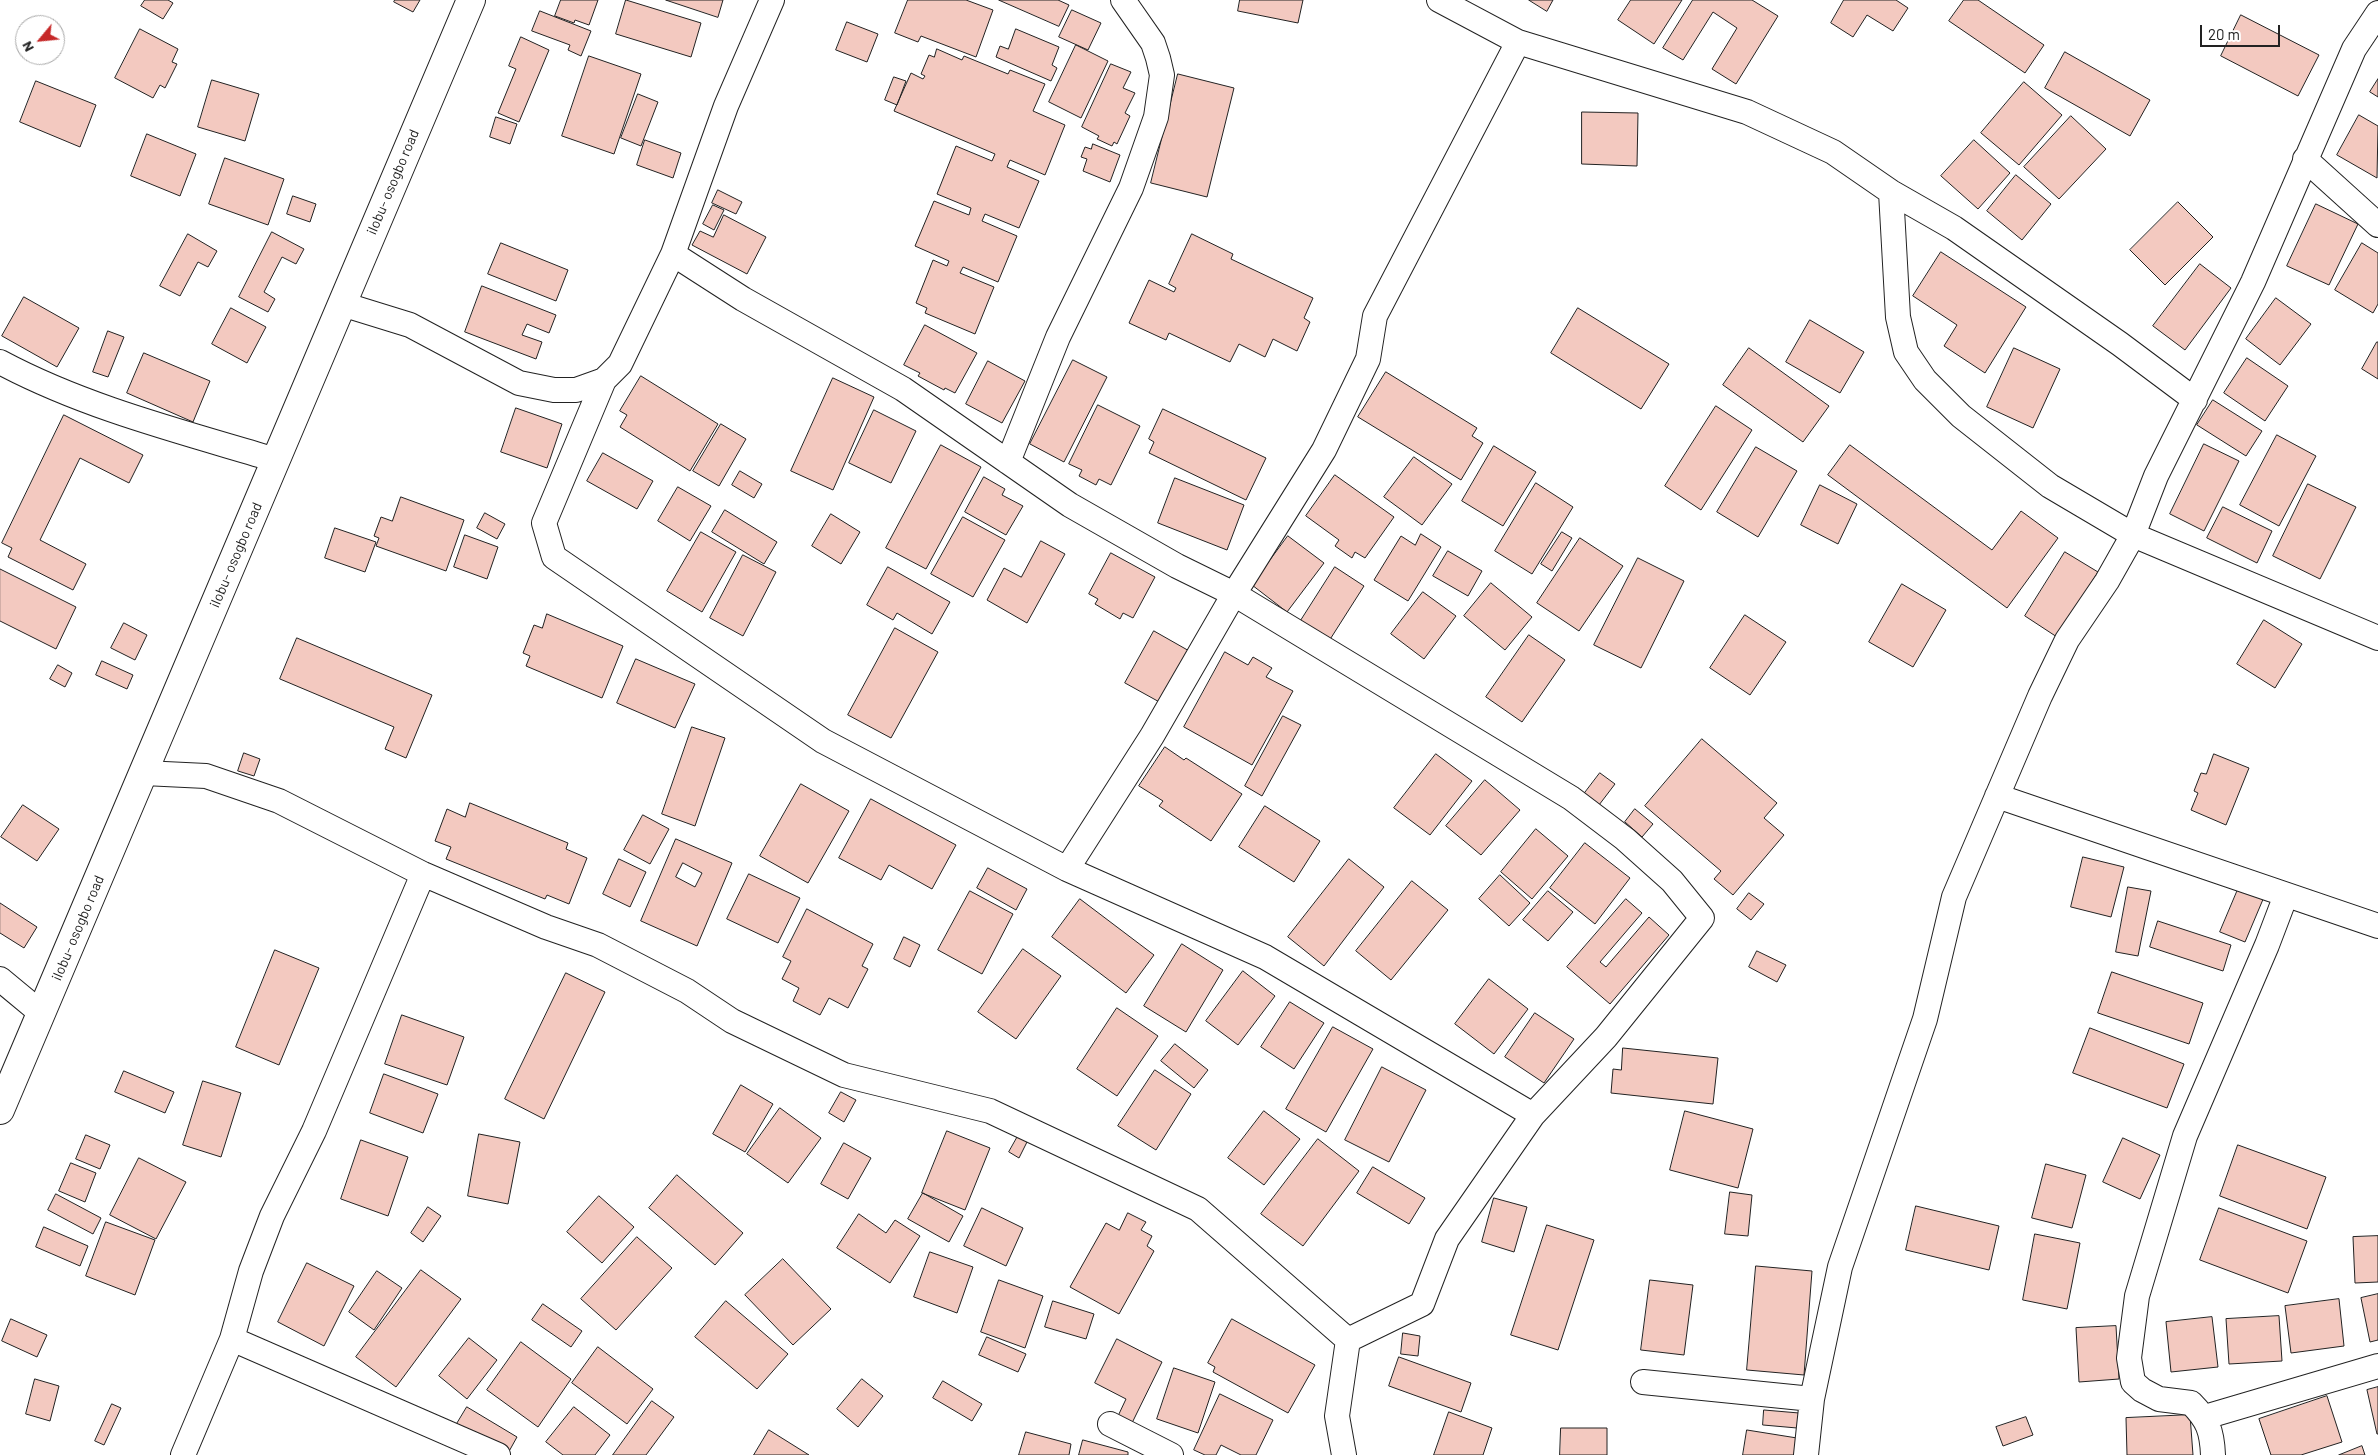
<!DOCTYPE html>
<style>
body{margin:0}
#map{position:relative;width:2378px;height:1455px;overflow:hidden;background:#fff;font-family:Barlow,sans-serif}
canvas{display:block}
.north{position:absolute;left:15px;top:15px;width:50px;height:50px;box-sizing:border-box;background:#fff;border:1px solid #a7a7a7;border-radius:50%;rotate:242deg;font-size:14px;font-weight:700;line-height:20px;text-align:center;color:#222}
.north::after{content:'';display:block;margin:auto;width:18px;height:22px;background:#c62828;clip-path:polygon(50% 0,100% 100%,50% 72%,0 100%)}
.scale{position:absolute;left:2200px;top:25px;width:80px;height:22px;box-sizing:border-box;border:2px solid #222;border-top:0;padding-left:6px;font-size:15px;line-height:18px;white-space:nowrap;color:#222;-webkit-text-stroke:4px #fff;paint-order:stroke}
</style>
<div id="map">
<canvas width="2378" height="1455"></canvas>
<div class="north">N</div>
<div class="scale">20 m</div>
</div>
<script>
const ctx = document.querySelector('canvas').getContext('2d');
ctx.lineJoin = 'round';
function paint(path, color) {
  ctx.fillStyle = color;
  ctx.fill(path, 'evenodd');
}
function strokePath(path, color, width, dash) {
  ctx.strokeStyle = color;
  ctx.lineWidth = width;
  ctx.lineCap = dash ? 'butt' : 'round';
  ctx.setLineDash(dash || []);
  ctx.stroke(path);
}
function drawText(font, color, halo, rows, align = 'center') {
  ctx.font = font + ' Barlow,sans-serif';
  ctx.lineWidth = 4;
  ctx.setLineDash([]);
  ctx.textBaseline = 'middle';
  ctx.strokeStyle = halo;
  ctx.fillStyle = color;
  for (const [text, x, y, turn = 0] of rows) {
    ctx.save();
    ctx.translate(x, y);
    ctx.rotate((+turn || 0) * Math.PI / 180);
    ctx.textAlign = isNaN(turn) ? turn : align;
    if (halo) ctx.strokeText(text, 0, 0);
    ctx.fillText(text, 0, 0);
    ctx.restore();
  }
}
const building = new Path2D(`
 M145,0H168L173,3L163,19L141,6Z
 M395,0H420L413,12L394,2Z
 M561,0H598L589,25L575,20L574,23L555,16Z
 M626,0L701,23L691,57L616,34Z
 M666,0H723L718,17Z
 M908,0H966L993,10L976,57L921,36L918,42L895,33Z
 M999,0H1058L1069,5L1059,26Z
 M1240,0H1303L1298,23L1238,11Z
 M1529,0H1553L1547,11Z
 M1631,0H1682L1654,44L1618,20Z
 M1693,0H1752L1778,16L1736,84L1712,69L1737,28L1713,12L1683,60L1663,48Z
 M1844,0H1896L1908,8L1893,31L1867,15L1853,37L1831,23Z
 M1964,0H1978L2044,45L2025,73L1949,21Z
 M1072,10L1101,23L1088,50L1059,37Z
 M540,11L591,31L581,56L568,50L570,45L532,31Z
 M2241,15L2319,55L2298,96L2221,56Z
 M847,22L878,34L867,62L836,50Z
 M140,29L178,49L172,62L177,64L165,88L160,85L153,98L115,78Z
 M1016,29L1059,47L1052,65L1057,68L1051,81L996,57L1000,46L1008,49Z
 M521,37L549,50L519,122L498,113L516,69L509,66Z
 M1076,45L1108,61L1081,118L1049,102Z
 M937,49L962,60L964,56L1008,74L1010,70L1045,84L1033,111L1065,125L1045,175L1010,160L1007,167L1039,181L1019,228L985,214L982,221L1017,236L998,282L963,267L960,273L994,287L975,334L925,313L927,308L916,303L933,260L947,266L949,261L915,246L934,201L969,215L971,208L937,194L956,146L992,161L995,154L894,111L911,73L923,79L925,76L921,74L929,55L934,57Z
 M2065,52L2150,100L2130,136L2045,88Z
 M589,56L641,74L614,154L562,136Z
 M1111,64L1131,72L1123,88L1135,93L1125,113L1130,116L1117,144L1114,142L1112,146L1097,139L1099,136L1082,127Z
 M1178,74L1234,88L1207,197L1151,183Z
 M894,77L906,81L897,105L885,100Z
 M2378,79V97L2370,92Z
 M212,80L259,94L245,141L198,127Z
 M36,81L96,105L80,147L20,122Z
 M2024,82L2062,115L2019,165L1981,133Z
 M638,94L658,102L641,146L621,138Z
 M1582,112L1638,113L1637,166L1582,164Z
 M2359,115L2378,126L2377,178L2337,155Z
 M2071,116L2106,149L2059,199L2024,167Z
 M496,117L517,124L510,144L490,137Z
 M147,134L196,154L180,196L131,176Z
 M645,140L681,153L673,178L637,165Z
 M1974,140L2010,173L1978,209L1941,176Z
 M1093,144L1120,155L1110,182L1083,171L1087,159L1081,157L1085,147L1091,149Z
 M225,158L284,179L268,225L209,204Z
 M2016,175L2051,204L2022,240L1987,211Z
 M718,190L742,202L736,214L712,203Z
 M293,196L316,204L310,222L287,214Z
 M2178,202L2213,237L2165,285L2130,250Z
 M2316,204L2358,224L2329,285L2287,266Z
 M713,205L724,210L714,230L703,224Z
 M724,215L766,237L747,274L692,245L700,231L713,237Z
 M272,232L304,249L296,264L282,257L264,292L275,299L268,312L239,297Z
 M188,234L217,251L208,267L198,262L180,296L160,286Z
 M1192,234L1233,254L1231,259L1313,298L1304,318L1310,322L1297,351L1273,339L1265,357L1239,344L1230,362L1169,333L1166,340L1129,323L1149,280L1174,292L1176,288L1169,284Z
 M501,243L568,270L556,301L488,274Z
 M2362,243L2378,253V304L2373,313L2335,290Z
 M1941,252L2026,307L1985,373L1944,346L1957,325L1913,296Z
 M2200,264L2231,288L2185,350L2153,326Z
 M482,286L556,315L549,333L527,324L522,335L542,342L536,359L465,332Z
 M24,297L79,328L57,367L2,336Z
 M2276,298L2311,324L2280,365L2246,339Z
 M231,308L266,327L247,363L212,344Z
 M1578,308L1669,364L1641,409L1551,353Z
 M1810,320L1864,352L1840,393L1786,362Z
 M925,325L977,353L955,393L945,388L944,390L918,376L920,373L904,365Z
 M108,331L124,337L108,377L93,372Z
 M2377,342H2378V379L2362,369Z
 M1749,348L1829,406L1803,442L1723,385Z
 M2014,348L2060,369L2033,428L1987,407Z
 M144,353L210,381L193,422L127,393Z
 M2247,358L2288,386L2265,421L2224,393Z
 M1073,360L1107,377L1064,462L1030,444Z
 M988,361L1025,381L1002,423L966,404Z
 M1386,372L1477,428L1472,436L1483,443L1461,480L1358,417Z
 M641,376L718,424L690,471L620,427L627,415L620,411Z
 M833,378L874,397L833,490L791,471Z
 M2213,400L2262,431L2246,456L2197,425Z
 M1098,405L1140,426L1111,485L1099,479L1096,485L1079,476L1082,470L1069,464Z
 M1716,406L1752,430L1701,510L1665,486Z
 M516,408L562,424L547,468L501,452Z
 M1163,409L1266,458L1246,500L1149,453L1154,442L1149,439Z
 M874,410L916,431L891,483L849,463Z
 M64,415L143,455L129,483L80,458L40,540L86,564L73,590L8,557L12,548L2,543Z
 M721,424L746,439L719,486L693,471Z
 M2277,435L2316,456L2279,526L2240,505Z
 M2204,444L2239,461L2204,531L2170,514Z
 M941,445L981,467L926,569L886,548Z
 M1850,445L1992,550L2021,511L2058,538L2007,608L1828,475Z
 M1494,446L1536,472L1503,526L1462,501Z
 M1756,447L1797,471L1758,537L1717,512Z
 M603,453L653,481L637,509L587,481Z
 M1414,457L1452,484L1422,525L1384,497Z
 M740,471L762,484L754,498L732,485Z
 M1335,475L1394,517L1365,558L1355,552L1352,558L1335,546L1339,540L1306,516Z
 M984,477L1005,489L1002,495L1023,506L1006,535L965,512Z
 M1175,478L1244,505L1227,550L1158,523Z
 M1536,483L1573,507L1532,574L1495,551Z
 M2308,484L2356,507L2320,579L2273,556Z
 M1820,485L1857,504L1838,544L1801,525Z
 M678,487L711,506L690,541L658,521Z
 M401,497L464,520L446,571L376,546L379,538L374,536L381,517L392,521Z
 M2223,507L2272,531L2257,563L2207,538Z
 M725,510L777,542L764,564L712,532Z
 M485,513L505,524L497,539L477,528Z
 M831,514L860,532L841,564L812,546Z
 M963,517L1005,540L973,597L931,574Z
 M335,528L376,542L365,572L325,558Z
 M701,532L736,552L702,612L667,591Z
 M1562,532L1572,538L1552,571L1541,564Z
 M1421,534L1441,547L1408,601L1374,580L1401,536L1415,545Z
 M465,535L498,547L487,579L454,567Z
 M1288,536L1324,563L1287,612L1252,585Z
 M1580,538L1623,566L1579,631L1537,603Z
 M1041,541L1065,554L1027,623L987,600L1004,568L1021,577Z
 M1448,551L1482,571L1468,596L1433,576Z
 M2065,552L2098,572L2057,637L2025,616Z
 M1111,553L1155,577L1133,618L1123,613L1120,619L1095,604L1098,599L1089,594Z
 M743,555L776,572L743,636L710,618Z
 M1638,558L1684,581L1641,668L1594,645Z
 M888,567L950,602L932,634L897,613L893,620L867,605Z
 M1335,567L1364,586L1329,641L1300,622Z
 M0,569L76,607L56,649L0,621Z
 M1491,583L1532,617L1505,650L1464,616Z
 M1902,584L1946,610L1913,667L1869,642Z
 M1423,592L1456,616L1424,659L1391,634Z
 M547,614L623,646L602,698L526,666L530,656L523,653L534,625L542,628Z
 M1745,615L1786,642L1750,695L1710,668Z
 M2264,620L2302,644L2275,688L2237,664Z
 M124,623L147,635L135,660L111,648Z
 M895,628L938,652L891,738L848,715Z
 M1154,631L1191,652L1163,704L1125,683Z
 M1529,635L1565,660L1522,722L1486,697Z
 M297,638L432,695L406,758L385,749L394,727L280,679Z
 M1225,652L1248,665L1253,657L1272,668L1266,677L1293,691L1252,765L1184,727Z
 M636,659L695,684L675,728L617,703Z
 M102,661L133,675L127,689L96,675Z
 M58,665L72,673L65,687L50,679Z
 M1283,716L1301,725L1262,796L1245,786Z
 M692,727L725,738L695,826L662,814Z
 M1702,739L1777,803L1764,818L1784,835L1733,895L1714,879L1721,871L1645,806Z
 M1165,747L1184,760L1186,758L1242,794L1211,841L1159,806L1163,801L1139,786Z
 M244,753L260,759L254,776L238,771Z
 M1436,754L1472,781L1430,835L1394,808Z
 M2214,754L2249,768L2226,825L2191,810L2198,793L2194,791L2201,773L2206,774Z
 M1600,773L1615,784L1599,805L1584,794Z
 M1485,780L1520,810L1481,855L1446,826Z
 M801,784L849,811L808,883L760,856Z
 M871,799L956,845L932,889L889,865L881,880L839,858Z
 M470,803L568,843L566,849L587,858L569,904L547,895L545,899L446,859L451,847L435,841L447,809L465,817Z
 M23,805L59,829L37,861L1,837Z
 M1265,806L1320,841L1294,882L1239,847Z
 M1635,809L1653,824L1642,837L1625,822Z
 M643,815L669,829L650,864L624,850Z
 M1536,829L1568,856L1532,899L1501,872Z
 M676,839L732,863L697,946L641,921ZM683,863L702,873L695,887L676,877Z
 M1585,843L1630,878L1595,924L1550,888Z
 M2083,857L2124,867L2111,917L2071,907Z
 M619,859L646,872L630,907L603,894Z
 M1349,859L1384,887L1324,966L1288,937Z
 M988,868L1027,889L1016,910L977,888Z
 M749,874L800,898L778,943L727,919Z
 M1500,875L1530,903L1509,926L1479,899Z
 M1412,881L1448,910L1391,980L1356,951Z
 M2128,887L2151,891L2138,956L2116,952Z
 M2239,887L2264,897L2245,942L2220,932Z
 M970,891L1013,914L982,974L938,950Z
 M1548,891L1573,912L1548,941L1523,920Z
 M1749,893L1764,904L1751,920L1737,909Z
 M1080,899L1154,955L1126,993L1052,937Z
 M1626,899L1642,913L1600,962L1606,967L1649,917L1669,935L1610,1004L1567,967Z
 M0,903L37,927L24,948L0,933Z
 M807,909L873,944L862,966L868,969L848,1008L829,998L820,1015L793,1001L799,988L782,979L791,961L783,957Z
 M2158,921L2231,945L2223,971L2150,947Z
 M904,937L920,945L910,967L894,959Z
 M1182,944L1223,970L1186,1032L1144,1006Z
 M1023,949L1061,976L1016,1039L978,1012Z
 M275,950L319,968L279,1065L236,1047Z
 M1757,951L1786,965L1777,982L1749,967Z
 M1243,971L1275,996L1238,1045L1206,1021Z
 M2112,972L2203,1003L2189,1044L2098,1013Z
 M566,973L605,992L544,1119L505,1099Z
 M1489,979L1528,1009L1494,1054L1455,1024Z
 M1290,1002L1324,1023L1294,1069L1261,1047Z
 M1117,1008L1158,1036L1117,1096L1077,1069Z
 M1535,1013L1574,1039L1544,1083L1505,1057Z
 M402,1015L464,1037L447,1085L385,1064Z
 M1333,1027L1373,1049L1326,1132L1286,1109Z
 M2090,1028L2184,1064L2167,1108L2073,1073Z
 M1175,1044L1208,1070L1194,1088L1161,1061Z
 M1623,1048L1718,1058L1713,1104L1611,1093L1613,1069L1621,1070Z
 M1382,1067L1426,1090L1389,1162L1345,1140Z
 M1155,1070L1191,1094L1156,1150L1118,1126Z
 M124,1071L174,1092L165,1113L115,1092Z
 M384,1074L438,1094L423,1133L370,1113Z
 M203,1081L241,1093L221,1157L183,1145Z
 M741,1085L773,1104L745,1152L713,1134Z
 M841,1092L856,1100L844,1122L829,1113Z
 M780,1108L821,1138L788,1183L747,1154Z
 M1264,1111L1300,1139L1264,1185L1228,1158Z
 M1685,1111L1753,1129L1738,1188L1670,1170Z
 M947,1131L990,1148L965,1210L922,1193Z
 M479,1134L520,1142L508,1204L468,1196Z
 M86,1135L110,1145L100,1169L76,1159Z
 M1018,1136L1027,1142L1019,1158L1009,1152Z
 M2123,1138L2160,1155L2140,1199L2103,1182Z
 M1318,1139L1359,1171L1303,1246L1261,1214Z
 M361,1140L408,1157L388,1216L341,1199Z
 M844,1143L871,1158L848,1199L821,1184Z
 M2238,1145L2326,1177L2307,1229L2220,1196Z
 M139,1158L186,1182L156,1239L110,1215Z
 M71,1163L96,1173L85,1202L59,1191Z
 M2046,1164L2086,1175L2072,1228L2032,1218Z
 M1373,1167L1425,1198L1409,1224L1357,1193Z
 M677,1175L743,1233L715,1265L649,1208Z
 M1730,1192L1752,1195L1748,1236L1725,1234Z
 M923,1193L963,1216L949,1242L908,1219Z
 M56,1194L101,1218L93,1234L48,1210Z
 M599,1196L634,1227L602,1263L567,1232Z
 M1494,1198L1527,1207L1514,1252L1482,1242Z
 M1916,1206L1999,1226L1989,1270L1906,1250Z
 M428,1207L441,1216L423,1242L411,1233Z
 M982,1208L1023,1228L1006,1266L964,1246Z
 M2219,1208L2307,1241L2288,1293L2200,1260Z
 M1128,1213L1146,1222L1141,1230L1152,1236L1147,1246L1154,1251L1119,1314L1070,1287L1106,1223L1119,1230Z
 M859,1214L886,1233L895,1220L920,1236L890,1283L837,1248Z
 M106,1222L155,1240L135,1295L86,1276Z
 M1547,1225L1594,1240L1558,1350L1511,1335Z
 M44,1227L88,1246L80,1266L36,1247Z
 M2035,1234L2080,1243L2067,1309L2023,1300Z
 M2378,1236V1282L2355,1283L2353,1237Z
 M637,1237L672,1268L616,1330L581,1299Z
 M930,1252L973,1267L957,1313L914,1297Z
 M783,1259L831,1309L793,1345L745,1295Z
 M307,1263L354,1286L324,1346L278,1322Z
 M1756,1266L1812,1271L1804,1375L1747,1370Z
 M421,1270L461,1299L396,1387L356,1357Z
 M377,1271L402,1288L374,1330L349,1312Z
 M999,1280L1043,1296L1025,1348L981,1332Z
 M1650,1280L1693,1285L1684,1355L1641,1350Z
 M2378,1294V1340L2370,1342L2361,1298Z
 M2339,1299L2344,1346L2291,1353L2285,1306Z
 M726,1301L788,1354L757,1389L695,1337Z
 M1053,1301L1094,1314L1086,1339L1045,1327Z
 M543,1304L582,1331L571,1347L532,1320Z
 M2279,1316L2282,1361L2229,1364L2226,1319Z
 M2212,1317L2218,1367L2171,1372L2166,1322Z
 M11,1319L47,1335L37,1357L2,1341Z
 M1232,1319L1315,1365L1288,1413L1213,1372L1215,1367L1208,1363Z
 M2116,1326L2119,1379L2079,1382L2076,1328Z
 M1403,1333L1420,1336L1418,1356L1401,1354Z
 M987,1337L1026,1354L1018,1372L979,1355Z
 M469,1338L497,1360L467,1399L439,1376Z
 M1117,1339L1162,1362L1132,1423L1118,1416L1126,1399L1095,1383Z
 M521,1342L571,1379L538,1427L487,1390Z
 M598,1347L653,1389L627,1424L572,1383Z
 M1399,1357L1471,1383L1461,1412L1389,1386Z
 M1174,1368L1215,1382L1198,1433L1157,1419Z
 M35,1379L59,1386L50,1421L26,1414Z
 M862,1379L883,1396L858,1427L837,1409Z
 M943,1381L982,1404L972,1421L933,1398Z
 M2378,1387V1434H2377L2367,1390Z
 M1220,1394L1273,1420L1256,1455H1241L1221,1445L1216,1455H1205L1194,1450Z
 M2327,1396L2342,1442L2301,1455H2271L2259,1419Z
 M652,1401L674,1417L646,1455H613Z
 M112,1404L121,1408L104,1445L95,1441Z
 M467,1407L517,1437L507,1455L455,1427Z
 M574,1407L610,1435L595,1455H563L546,1442Z
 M1764,1410L1799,1413L1797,1428L1763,1425Z
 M1449,1412L1492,1428L1483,1455H1434Z
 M2190,1415L2193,1455H2127L2126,1418Z
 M2026,1417L2033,1435L2003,1446L1996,1427Z
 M1561,1428H1607V1455H1560Z
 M769,1430L809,1455H754Z
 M1747,1430L1797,1438L1794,1455H1743Z
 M1026,1432L1071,1444L1069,1455H1019Z
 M1083,1440L1128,1452V1455H1079Z
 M2362,1446L2365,1455H2339Z`);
paint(building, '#f3c9c0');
strokePath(building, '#222', 1);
const minor = new Path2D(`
 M1439,0L1518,42L1747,112L1833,152L1891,192L1954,228L2120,344L2195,400
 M2305,159L2378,225
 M1891,192L1898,317L1906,352L1925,380L1961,416L2050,486L2133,535L2378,638
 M673,254L743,299L903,389L1070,505L1177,566L1234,594L1571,798L1625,839L1672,881L1702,918L1606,1037L1533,1115L1447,1239L1422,1304L1348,1340L1337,1416L1344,1455
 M342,304L410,325L519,383L554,390H576L604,380L620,364L673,254L726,106L772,0
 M0,362C86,408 183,432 276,460
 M604,380L544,523L554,557L823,741L1067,869L1265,957L1533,1115
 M1008,462L1058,337L1131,188L1156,117L1162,75L1158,58L1153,43L1123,0
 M144,773L206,776L279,801L423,874L546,927L598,945L687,991L732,1021L844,1075L990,1111L1198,1209L1348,1340
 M1997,796L2378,926
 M1067,869L1152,736L1234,594L1324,450L1368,359L1375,316L1518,42
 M0,979L41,1013
 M232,1339L498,1455
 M1643,1382L1812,1399
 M2205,1417L2378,1366
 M1110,1424L1171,1455
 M183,1455L232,1339L251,1271L272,1216L314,1131L423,874
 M1806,1455L1812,1399L1840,1267L1925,1019L1954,897L2040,696L2067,640L2107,581L2133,535L2156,476L2253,282L2354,49L2378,13
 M2213,1455C2212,1431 2208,1420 2191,1403L2159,1399L2142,1390L2133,1382L2129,1358L2137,1296L2185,1136L2267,945L2286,895`);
const primary = new Path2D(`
 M0,1110L471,0`);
strokePath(minor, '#222', 26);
strokePath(primary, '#222', 30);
strokePath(minor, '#fff', 24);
strokePath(primary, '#fff', 28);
drawText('14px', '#222', '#fff', [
 ["ilobu- osogbo road",393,182,-67],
 ["ilobu- osogbo road",236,555,-67],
 ["ilobu- osogbo road",78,928,-67]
]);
</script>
